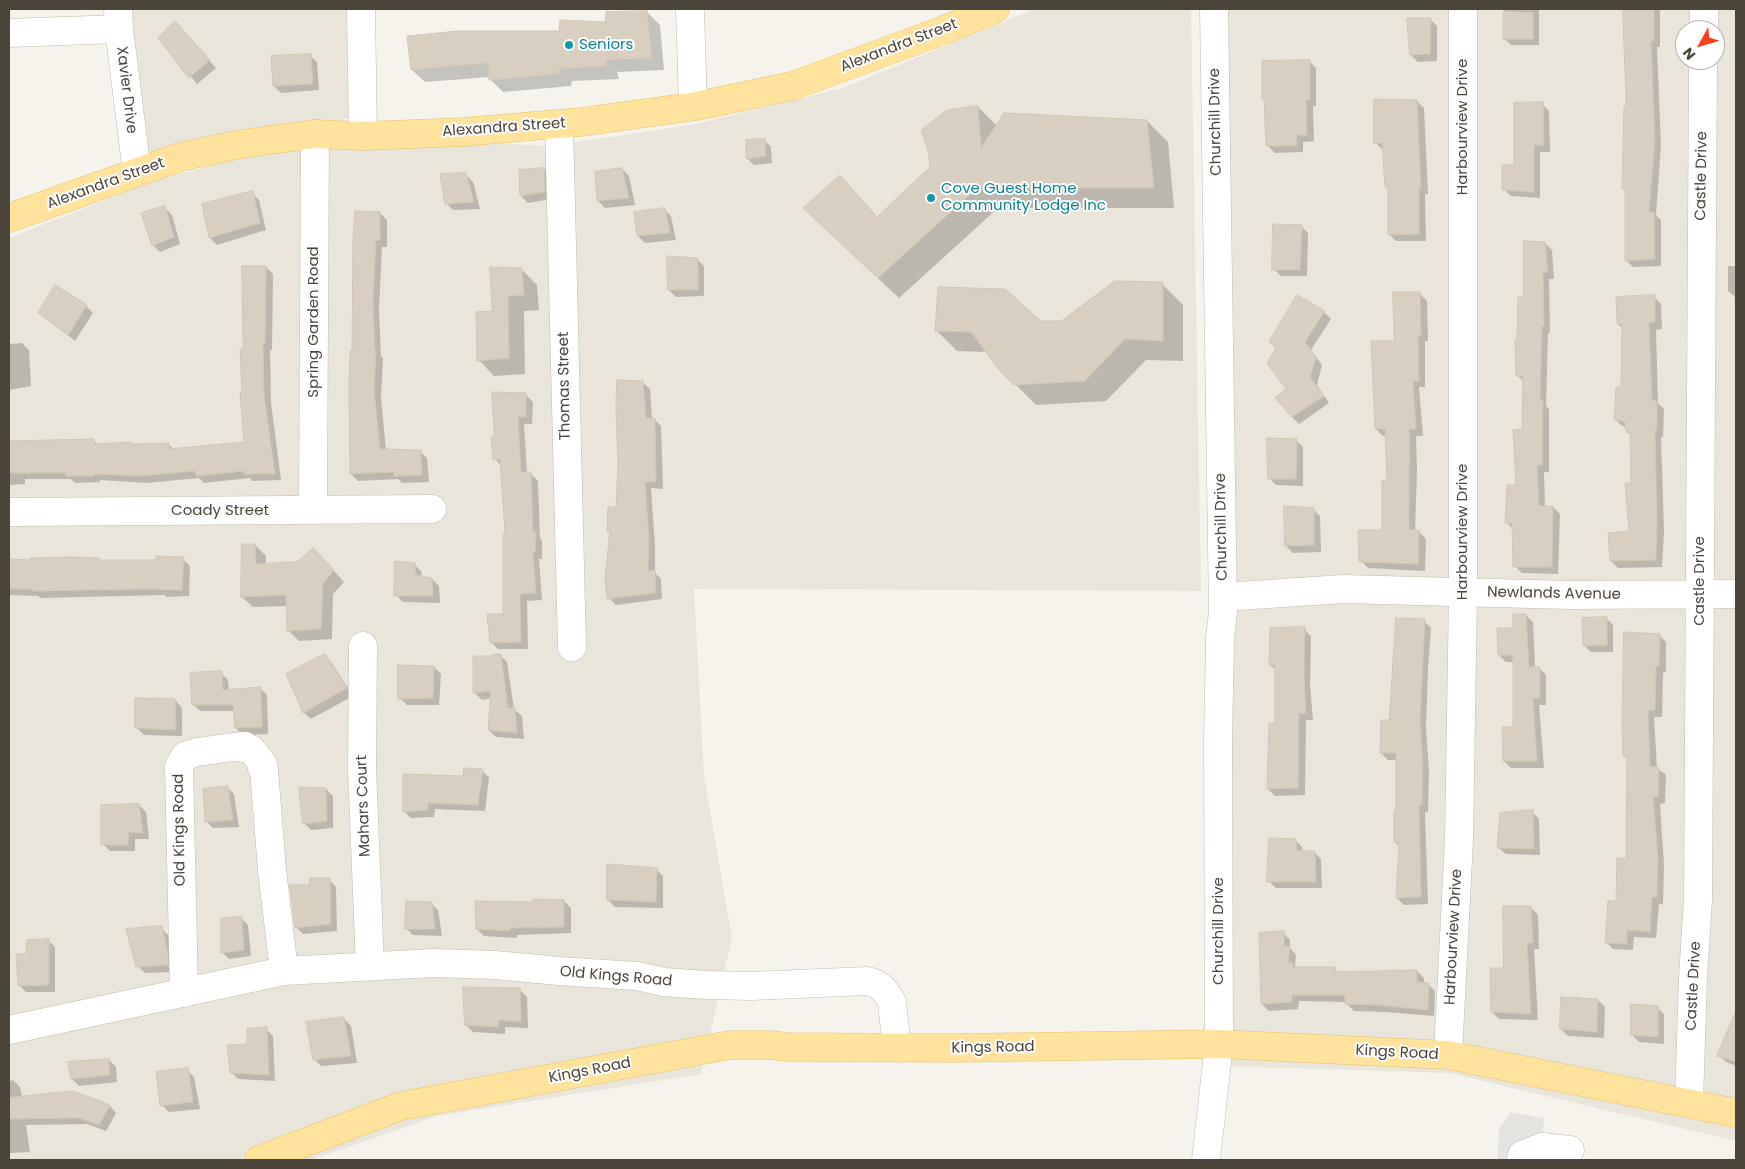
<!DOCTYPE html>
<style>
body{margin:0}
#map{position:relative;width:1745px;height:1169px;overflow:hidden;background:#f6f3ec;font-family:Poppins,sans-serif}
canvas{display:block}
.frame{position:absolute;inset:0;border:10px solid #4b4439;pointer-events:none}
.north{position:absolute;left:1675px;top:20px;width:50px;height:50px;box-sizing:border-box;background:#fff;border:1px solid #b7b4b0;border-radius:50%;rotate:231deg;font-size:14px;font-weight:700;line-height:20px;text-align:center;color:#4b4439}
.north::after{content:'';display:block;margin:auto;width:18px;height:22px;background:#fc3f1d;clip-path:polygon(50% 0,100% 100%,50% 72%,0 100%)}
</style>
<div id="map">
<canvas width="1745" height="1169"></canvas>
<div class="frame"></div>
<div class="north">N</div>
</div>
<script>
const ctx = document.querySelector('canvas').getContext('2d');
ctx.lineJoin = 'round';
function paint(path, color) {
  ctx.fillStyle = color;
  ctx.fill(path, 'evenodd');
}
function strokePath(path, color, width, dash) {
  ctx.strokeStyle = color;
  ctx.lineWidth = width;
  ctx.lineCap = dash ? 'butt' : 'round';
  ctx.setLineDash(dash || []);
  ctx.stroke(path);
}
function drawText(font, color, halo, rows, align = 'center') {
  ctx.font = font + ' Poppins,sans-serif';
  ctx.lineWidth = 4;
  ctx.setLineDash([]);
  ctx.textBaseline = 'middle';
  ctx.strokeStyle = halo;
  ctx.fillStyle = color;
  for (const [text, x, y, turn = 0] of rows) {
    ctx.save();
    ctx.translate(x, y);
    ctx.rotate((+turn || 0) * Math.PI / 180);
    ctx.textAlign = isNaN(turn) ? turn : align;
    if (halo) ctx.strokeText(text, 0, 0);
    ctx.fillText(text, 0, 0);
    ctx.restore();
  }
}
paint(new Path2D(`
 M130,9H348L350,118L145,154Z
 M1035,9H1191L1201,591L694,589L704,776L732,938L701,1074L438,1116L311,1160H9V238L156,180L319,137L350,136L551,146L696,124L843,88Z
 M1227,9H1736V1141L1449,1073L1220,1066ZM1685,30H1715V60H1685Z`), '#eae5da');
paint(new Path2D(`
 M1510,1112L1544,1118L1542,1147L1545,1160H1497L1499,1129Z`), '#e5e3e0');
paint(new Path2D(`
 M1505,9H1539V45H1511L1504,38Z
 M1624,9H1660V47H1657L1661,146L1656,215L1661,220V266L1633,267L1626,260V192L1623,189L1627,107Z
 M647,12L660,25L664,70L617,72L619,79L572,81L571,86L503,92L490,79V77L425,82L412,70Z
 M1430,19L1437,26V61L1418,62L1411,55Z
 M181,30L216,68L197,84L160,38Z
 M310,55L317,62L319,90L281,93L274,86Z
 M1309,61L1316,68V106H1313L1314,141L1303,142V152L1275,153L1268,146Z
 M1417,101L1424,108L1428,194H1425L1426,241H1396L1389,234V189L1386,186L1383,150L1376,143Z
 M1542,104L1549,111L1550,152H1540V198L1511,196L1504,189L1516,166Z
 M978,107L997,126L1147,121L1168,142L1174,208H998L899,298L826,229L840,177L878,218L932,167Z
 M764,140L771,147L772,163L754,165L747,158Z
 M544,169L551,176L552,199L528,203L521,196L520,171Z
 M622,169L629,176L635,205L605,208L598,201Z
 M466,175L473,182L480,209L453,210L446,203Z
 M252,193L259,200L266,230L217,245L210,238L204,205Z
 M165,208L172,215L180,244L160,252L153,245Z
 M664,209L671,216L676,240L645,243L638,236Z
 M380,213L387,220V247H382L379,310L381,356L383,358L381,398L386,450L420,451L427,458L429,482L402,483L398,479L358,481L351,474L353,352Z
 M1301,226L1308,233L1307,276H1281L1274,269Z
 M1545,243L1552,250L1554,279H1549L1550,333H1548L1546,406L1549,409V472H1544L1545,508L1553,507L1560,514L1558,574L1522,573L1515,566L1513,529L1507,523L1517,486L1523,430L1524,382L1517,375L1518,340L1525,298Z
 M697,259L704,266V296L676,297L669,290Z
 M1728,266H1736V298L1728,291Z
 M266,267L273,274L272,350H270L271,403L281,480L252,481L250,478L204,483L199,478L147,483L100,480V482L75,483L71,479H25V484L9,485V442L93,440L98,445L131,443L133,446L168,444L175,450L245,444L244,350Z
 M521,269L537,285L539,310L524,311L525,374L494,376L479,360L493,312Z
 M1162,284L1183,305V361L1146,360L1106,401L1036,405L1001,370L987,352L957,351L936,330L1061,322Z
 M56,287L86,306L93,313L75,341L40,313Z
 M1420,294L1427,301L1428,341H1425V387H1419L1423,436H1416L1417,470L1415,532H1419L1426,539L1425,571L1368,568L1361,561L1383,532L1388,481L1387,436H1383L1376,429L1396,342Z
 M1297,297L1324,312L1331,319L1311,350L1322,365L1317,385L1329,403L1299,424L1292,417L1288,389L1277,348Z
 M1654,297L1661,304L1662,329L1656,330L1658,403L1664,409L1663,437H1661L1664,531L1662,567L1618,568L1611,561L1630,533L1632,485V436L1627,432V427L1622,426L1615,419L1622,389L1623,329L1618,324Z
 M22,343L29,350L31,386L9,390V344Z
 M642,382L650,389L652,419H654L661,426L663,489L651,488L655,546V573L661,579L662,599L616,605L609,598L611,534L608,531L617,509Z
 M526,395L533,402L532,424H524L527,474H531L538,481L540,538L542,541V559H539L542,600L527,601L528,649H498L491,642L505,615L506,535L502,467L495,459V437Z
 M1296,440L1303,447V486L1276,485L1269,478Z
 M1285,507L1313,509L1320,516L1321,552L1293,553L1286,546Z
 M255,545L266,556V565L324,560L344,582L333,594L332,639L299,641L288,630V606L253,607L242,597Z
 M183,559L190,566L189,596L166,597L165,595L40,598L38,596L9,595V560L157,561Z
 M414,564L421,571L422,577L432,579L439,586L440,603L403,602L396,595Z
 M1526,615L1533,622L1535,668H1539L1546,675V705H1539L1544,768H1511L1504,761L1514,729V662H1506L1499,655L1514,630Z
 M1606,618L1613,625V652H1591L1584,645Z
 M1424,621L1431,628L1428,669L1426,728L1429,772L1428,812H1425L1428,904L1404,905L1397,898L1400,847L1395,842L1397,811V760H1388L1381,753Z
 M1304,629L1311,636L1310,684L1313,720H1306L1305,795L1275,796L1268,789L1276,725V670L1270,665Z
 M1659,635L1666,642V672L1663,673L1662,717H1654L1657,768L1666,775L1665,803L1660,804L1664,866L1663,904H1659L1656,938L1634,937L1633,950L1613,949L1606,942L1627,860L1628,760L1624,756Z
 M500,655L507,662L514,709L522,716L524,739L496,737L489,730L491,698L482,700L475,693L495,658Z
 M325,656L332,663L353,696L311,719L304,713L287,675Z
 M434,667L441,674L439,705H407L400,698Z
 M221,673L228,680L229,691L260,688L267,695L268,734L243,735L236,728L235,711H200L193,704Z
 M175,700L182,708V736L144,735L137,728Z
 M482,771L489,777L485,811L435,809L434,817L411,818L404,811L464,777Z
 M227,787L234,794L239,827L213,828L206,821Z
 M326,789L333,796V828L311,830L304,823Z
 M139,805L146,812L149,839H135V851H110L103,844Z
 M1532,812L1539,819L1540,855L1506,854L1499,848Z
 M1295,840L1302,847L1303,852H1314L1321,859L1322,888H1276L1269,881Z
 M656,869L663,876V908L615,907L608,900Z
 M329,880L336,887L337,931L303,934L296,927L310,886Z
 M564,901L571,908V933L517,935V938L484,936L477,929L534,903Z
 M431,903L438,910L442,936L413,935L406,928Z
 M1531,908L1538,915L1539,949H1534L1538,1020L1499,1019L1492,1012L1504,970Z
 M241,918L248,925L251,956L229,959L222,952Z
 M161,928L168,935L174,972L145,973L138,966Z
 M1283,933L1290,940V948L1296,955L1295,966L1297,968H1334L1339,973L1417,971L1424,978V983L1428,984L1435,991L1434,1016L1385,1012L1354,1011L1347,1004L1346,1002L1299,1001L1298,1009L1269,1011L1262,1004Z
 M48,940L55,947V992H26L19,985L27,955Z
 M520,990L527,997L528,1028L505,1027V1034L473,1032L466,1025Z
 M1598,1000L1605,1007L1604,1038L1568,1036L1561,1029Z
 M1657,1007L1664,1014V1044L1639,1042L1632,1035Z
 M344,1019L351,1026L357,1063L321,1066L314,1059Z
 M266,1029L273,1036L275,1081L238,1079L231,1072L248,1045Z
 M1729,1030L1736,1033V1066L1726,1062L1719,1055Z
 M109,1060L116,1067L117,1082L79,1086L72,1079Z
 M187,1070L194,1077L200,1109L169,1112L162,1105Z
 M13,1080L20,1087L22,1097L73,1092L110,1106L116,1113L106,1131L87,1124L26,1125L30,1152L9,1153V1081Z`), '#0003');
const building = new Path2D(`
 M1623,9H1654V41H1651L1655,139L1649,212H1654L1655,259L1625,261V189H1622L1624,106H1626Z
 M647,11L652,58L605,60L607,66L559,69V74L489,80L488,63L411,70L407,36L458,31H559L560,20L605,22L606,12Z
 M1504,11L1533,13V39H1503Z
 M1407,18H1431L1430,54L1410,55Z
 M175,21L210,60L189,78L158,38Z
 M311,54L313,84L273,86L271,56Z
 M1310,60V100H1306L1307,135H1296L1297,146H1266L1264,99H1262V61Z
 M1374,99L1417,100L1421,188H1419V234L1388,235V187H1385L1382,143H1374Z
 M1543,102L1544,145H1534V192L1502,190V165H1514V103Z
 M978,106L981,148L1004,113L1147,120L1154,188H977L878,278L803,208L840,175L877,217L930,167L928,151L921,130L947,110Z
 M765,139L766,156L746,159V140Z
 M544,168L545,192L520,196L519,170Z
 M622,168L629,198L597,201L595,172Z
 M466,173L474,202L445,204L440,174Z
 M253,191L260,223L209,238L202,204Z
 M165,206L174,237L152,246L141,213Z
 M665,208L670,233L637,236L634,212Z
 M355,211L380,212V240H376L373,302L375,350H376L374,390L380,449L421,450L422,475L394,476V472L350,474L349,384L350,351H352L353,240Z
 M1273,224L1302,225L1300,270H1272Z
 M1524,241L1545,242L1548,272H1543L1544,326H1542L1540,401L1543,400L1542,465H1537L1539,506H1553L1552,567H1513L1512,524L1505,523L1507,485H1516L1513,430L1522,429L1523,376H1516L1515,339H1517L1518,297H1523Z
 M667,256L698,258V290H668Z
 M242,266H266L265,343H263L264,395L275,474H244V471L196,476L195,471L139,476L94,474V476H66V473H9V441L94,439V444L131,442V444L169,443V449L244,442L240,392H242L240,349H243Z
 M490,267L522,268L524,295L508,296L509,358L477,361L476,312L492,311Z
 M1115,281L1163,282V341L1125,339L1085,381L1014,385L1000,371L971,332L935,331L938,287L1005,289L1041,321H1061Z
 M55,285L87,305L68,335L38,313Z
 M1393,292H1420L1421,335H1418L1419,381H1413L1416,429H1409L1410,463H1409V530H1419L1418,564L1359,562L1358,530H1382V480H1387L1385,429H1375L1371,341H1394Z
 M1297,295L1325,311L1305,342L1316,357L1310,377L1324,396L1292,417L1275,398L1286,389L1267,363L1276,348L1269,342Z
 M1655,295V322L1649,323L1652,400L1657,401V430H1655L1657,524L1656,560L1610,561L1608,533L1629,531L1625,483H1631L1630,432H1626L1625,422L1614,419L1616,387H1621L1622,324H1617L1616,297Z
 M617,380L643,381L646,418H655L656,482H645L649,538L648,571L655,570L656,593L607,599L605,578L610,531H607L608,507H616L618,465L616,410Z
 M492,392L526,393V417H518L521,472H531L533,532H536L535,552H533L536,593L520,594L521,642L490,643L487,614H503V534L505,533L500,459L493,460L491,436H494Z
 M1267,438L1297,439L1296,479H1268Z
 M1284,506L1314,508V545L1285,546Z
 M242,544H255L256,564L297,562L313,548L334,570L323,583L321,629L287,631L286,595L241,597Z
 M156,556L184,557L182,590H158V589L32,591V589H9V559L30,560V558L72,557L100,558V560H156Z
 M395,561L415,563L416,575L432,578L433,596H394Z
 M1513,614H1526L1529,667H1540V698H1533L1537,761H1503L1502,727H1513V655H1498L1497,628H1513Z
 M1607,617V645L1583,646L1582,618Z
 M1396,618L1425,619L1420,720L1423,765L1422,805H1419L1421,897L1396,898L1399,843L1394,842V810H1396V753H1380L1381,720H1389Z
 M1305,627L1304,676L1306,713L1299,714L1298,788L1267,789L1269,723H1275V665H1269L1270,628Z
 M1624,632L1660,634L1659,666H1656L1655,710H1648L1650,766L1659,767L1658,797H1653L1658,858L1657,897H1652L1650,932L1627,930V944L1605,943L1608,901H1616L1617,858L1626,859L1627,757L1623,756L1622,723Z
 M325,654L347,688L303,713L286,674Z
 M494,654H501L508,708H515L517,733L488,730L491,691L473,693V656H493Z
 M398,665L434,666L433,698L398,699Z
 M222,671L223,690L261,687L262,727L235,728L233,705H192L190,673Z
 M135,698L175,699L176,730L135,728Z
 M464,768L483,769L478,805L428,803V810L403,812V774L463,776Z
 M228,786L233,820L205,822L203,789Z
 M299,787L326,788L327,821L303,824Z
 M139,804L143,833L129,832L128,845H101V805Z
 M1533,810L1534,849L1497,848L1500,813Z
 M1269,838L1296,839L1297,851H1315L1316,882H1267Z
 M607,864L657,868L656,902L607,900Z
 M310,878H330L331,924L295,928L290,885H309Z
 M533,899L564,900V927L510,928V931L476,929L475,901L533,902Z
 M406,901L432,902L435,929H405Z
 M1503,906H1531L1533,943H1527L1531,1014L1491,1012L1490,968H1503Z
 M242,917L244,950L221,953V918Z
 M162,926L168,955V965L136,967L126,929Z
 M1284,931V946H1290L1288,962L1293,963V967H1335V972L1417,970V982L1429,983L1428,1010L1377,1005L1345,1004V995H1292V1002L1261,1004L1259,933Z
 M49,939V985L18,986L16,954H26L27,940Z
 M463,987L520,988L521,1022L499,1020L498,1027L465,1025Z
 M1561,997L1598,999L1597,1032L1560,1029Z
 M1631,1004L1658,1006V1037L1631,1035Z
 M1736,1011V1062L1717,1056Z
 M344,1017L351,1056L313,1060L306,1022Z
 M267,1027L269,1075L230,1073L227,1045L247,1044V1029Z
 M109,1059L110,1075L71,1079L68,1062Z
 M188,1068L193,1102L160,1106L156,1072Z
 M73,1091L110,1105L99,1125L79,1118L9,1119V1098Z`);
paint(building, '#d8cfc1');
strokePath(building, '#d3c7b4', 1);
const minor = new Path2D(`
 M118,9L119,29L137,172
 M361,9L363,136
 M690,9L693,106
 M1704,30V9
 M9,33L119,29
 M559,124L572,647
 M313,510L315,134
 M9,512L432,509
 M1223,597L1343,589L1570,595L1736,594
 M363,646L362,769L370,966
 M184,993L179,766L185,756L197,752L241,746L243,748L245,746L247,748L251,749L263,764L262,768L264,770L272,870L284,971
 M9,1030L284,971L434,963L495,965L559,971L637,976L664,982L707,985L751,986L867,981C879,983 886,990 892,1002L897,1048
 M1448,1055L1459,839L1463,593V9
 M1689,1102L1693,977L1698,899L1703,60
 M1206,1160L1219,1044L1218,741L1220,638L1223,612L1214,9
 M1521,1160L1522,1155L1542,1147L1570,1150`);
const major = new Path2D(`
 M9,218L180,157L241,144L315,134L363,136L463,132L581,122L697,106L792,86L944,30L995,9
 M259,1160L401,1106L730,1045H770L787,1047L956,1048L1219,1044L1448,1055L1736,1113`);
strokePath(minor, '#c2bbae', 29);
strokePath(major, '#e6c16a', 29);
strokePath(minor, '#fff', 28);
strokePath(major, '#ffe39c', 28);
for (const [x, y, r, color] of [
 [569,45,5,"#0f9aa8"],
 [931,198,5,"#0f9aa8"]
]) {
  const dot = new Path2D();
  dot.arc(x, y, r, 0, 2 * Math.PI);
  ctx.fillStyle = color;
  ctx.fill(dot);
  strokePath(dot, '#fff', 2);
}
drawText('15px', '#0d838f', '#fff', [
 ["Seniors",579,45],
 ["Cove Guest Home",941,189],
 ["Community Lodge Inc",941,206]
], 'left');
drawText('15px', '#4b4439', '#fff', [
 ["Alexandra Street",899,46,-21],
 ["Xavier Drive",126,90,83],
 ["Churchill Drive",1216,122,-91],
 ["Harbourview Drive",1463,127,-90],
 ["Alexandra Street",504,128,-4],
 ["Castle Drive",1702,176,-89],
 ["Alexandra Street",106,184,-20],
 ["Spring Garden Road",314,322,-90],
 ["Thomas Street",565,386,-91],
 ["Coady Street",220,511],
 ["Churchill Drive",1222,527,-91],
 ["Harbourview Drive",1463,532,-90],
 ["Castle Drive",1700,581,-90],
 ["Newlands Avenue",1554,594,1],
 ["Mahars Court",364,806,-92],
 ["Old Kings Road",180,830,-91],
 ["Churchill Drive",1219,931,-90],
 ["Harbourview Drive",1454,937,-87],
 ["Old Kings Road",616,977,5],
 ["Castle Drive",1694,986,-87],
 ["Kings Road",993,1048,-1],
 ["Kings Road",1397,1053,3],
 ["Kings Road",590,1071,-11]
]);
</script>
